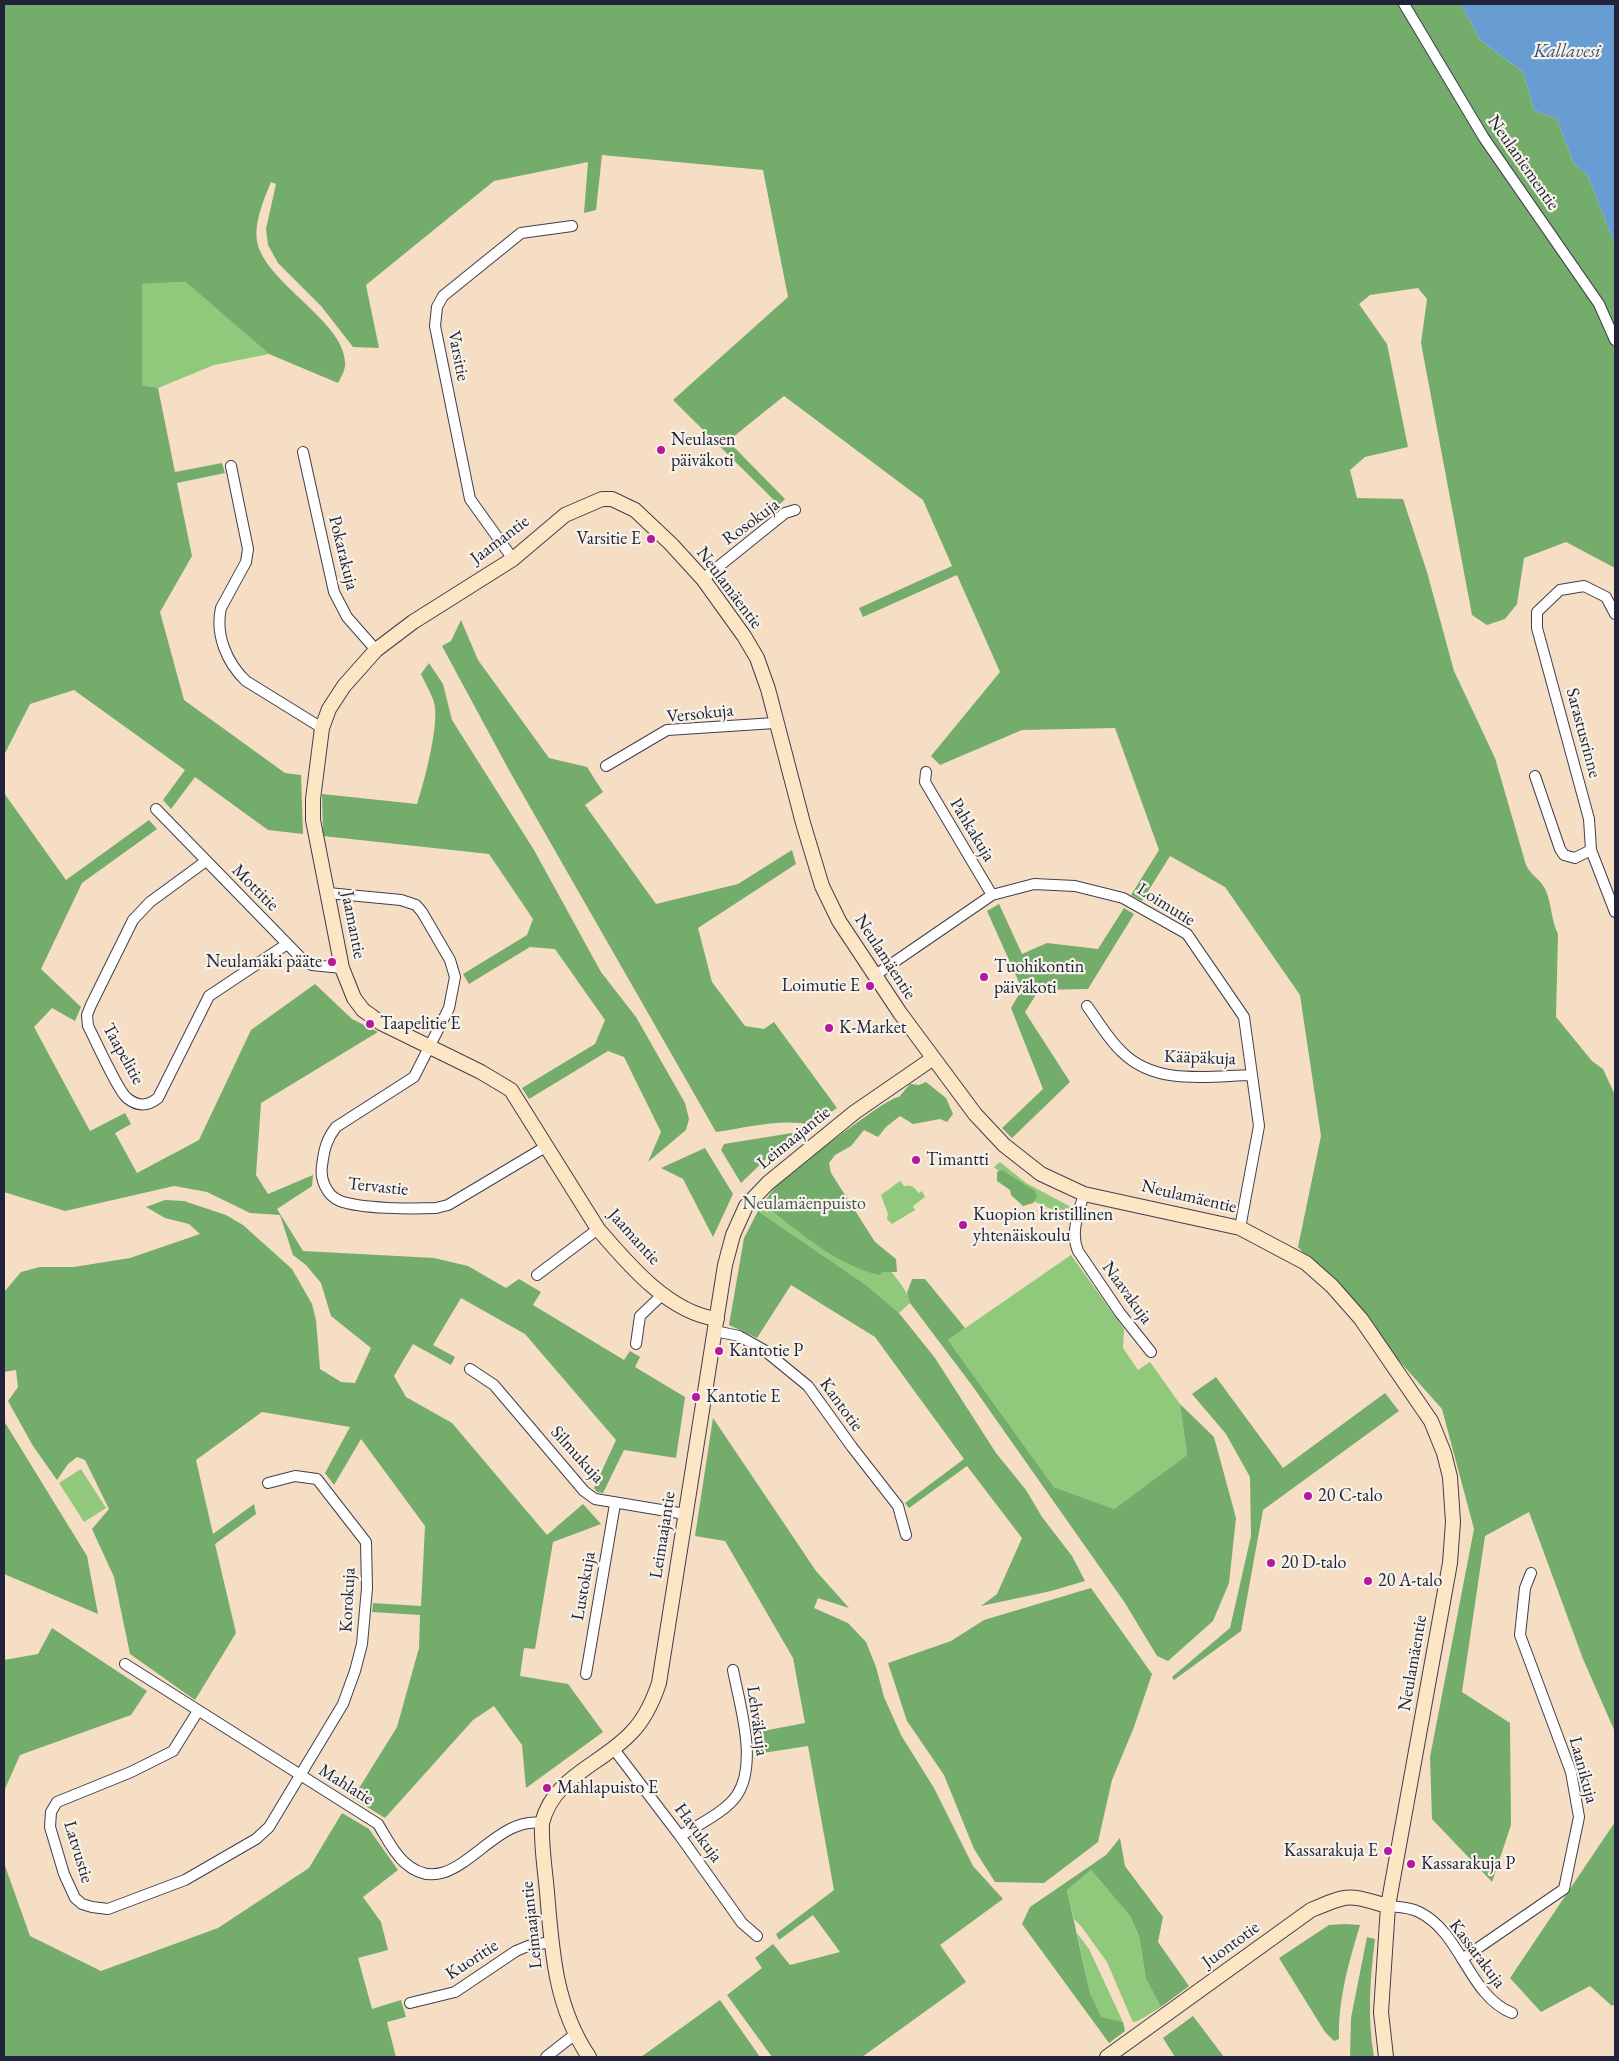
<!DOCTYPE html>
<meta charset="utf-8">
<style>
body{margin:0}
#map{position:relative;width:1619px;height:2061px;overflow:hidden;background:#f5dec3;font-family:"EB Garamond",serif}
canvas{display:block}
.frame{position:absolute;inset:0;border:5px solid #22223b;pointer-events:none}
</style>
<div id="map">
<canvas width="1619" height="2061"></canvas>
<div class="frame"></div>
</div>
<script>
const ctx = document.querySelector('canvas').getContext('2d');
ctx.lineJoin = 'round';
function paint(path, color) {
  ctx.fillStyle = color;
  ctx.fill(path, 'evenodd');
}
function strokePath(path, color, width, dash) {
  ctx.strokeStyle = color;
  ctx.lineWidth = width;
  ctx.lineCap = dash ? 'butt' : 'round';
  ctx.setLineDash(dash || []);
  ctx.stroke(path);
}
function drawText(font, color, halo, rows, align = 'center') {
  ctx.font = font + ' "EB Garamond",serif';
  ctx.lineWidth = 4.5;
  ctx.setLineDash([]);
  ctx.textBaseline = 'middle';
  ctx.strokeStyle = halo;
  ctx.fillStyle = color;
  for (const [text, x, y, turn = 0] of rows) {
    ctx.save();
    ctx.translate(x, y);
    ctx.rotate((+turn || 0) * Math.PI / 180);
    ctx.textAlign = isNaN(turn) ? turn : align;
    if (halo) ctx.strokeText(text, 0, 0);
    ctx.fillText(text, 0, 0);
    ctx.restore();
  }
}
paint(new Path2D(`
 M187,282L269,354L214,365L158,388L142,385V284Z
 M812,1157C834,1192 857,1225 881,1259C891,1273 906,1286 910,1303L899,1313L866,1285L758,1211L778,1182Z
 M1000,1162L1026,1183L1073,1208V1212L1067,1216L1031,1200L994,1167Z
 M900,1181L904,1186C911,1184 914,1187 919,1193L922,1191L925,1197L913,1206L915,1210L892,1224L887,1219L888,1214L881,1195Z
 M1071,1255L1124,1329L1123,1348L1138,1370L1150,1362L1180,1404L1187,1455L1114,1509L1054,1487L948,1340Z
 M81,1469L106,1508L84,1522L59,1483Z
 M1091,1870L1130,1916L1139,1936L1146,1979L1161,2007L1138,2021L1133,2022L1131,2018L1107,1962L1081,1926L1074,1919L1067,1890Z
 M1077,1933L1089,1949L1123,2022L1101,2018L1090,1993Z`), '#90c87c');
paint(new Path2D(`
 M4,4H1461L1480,40L1523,72L1534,110L1557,119L1573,162L1588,176L1615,245V568L1566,542L1524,558L1517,604L1505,619L1487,625L1472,615L1421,343L1427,299L1418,288L1370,295L1359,304L1387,344L1408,447L1365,457L1350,470L1357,498L1403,499L1427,572L1454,671L1495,758L1526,865C1531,876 1542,880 1546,891C1552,905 1551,920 1558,934L1556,1017L1592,1061L1603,1069L1615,1095V1732L1583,1659L1529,1512L1485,1536L1462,1692L1510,1723L1511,1825L1492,1882L1432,1819L1430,1757L1474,1529L1442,1409L1298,1247L1321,1136L1300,995L1225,887L1170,856L1142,901L1131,895L1159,850L1115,728L1022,730L940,765L931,756L1000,672L957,575L863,617L859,608L952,566L923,500L784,396L728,441L785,499L779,505L673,400L788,297L763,170L602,155L596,210L584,213L588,162L494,181L366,285L379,348L353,347L321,306L278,263L268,245L266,229L276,184L271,182C264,199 254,222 257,241C264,282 344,321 345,362C346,369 341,377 338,383L269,354L186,282L142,284V385L158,388L175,472L222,463L225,473L177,483L192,556L160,612L184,700L285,773L301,775L303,834L268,830L195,777L171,809L163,800L185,770L74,690L30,704L4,755Z
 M461,620L478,660L549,758L587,767L603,792L585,805L656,904L738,884L792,850L796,864L698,928L712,982L745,1026L764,1029L774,1022L837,1108L812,1125C781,1118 747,1128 716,1132L510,772L442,646L451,641Z
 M429,663L443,684L452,720L534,850L601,972L636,1017L685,1103L689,1119L686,1130L648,1162L661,1132L624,1057L608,1051L529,1099L522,1088L595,1044L605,1020L555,949L530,947L469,984L463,974L527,935L533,919L489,854L323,836L322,794L417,804C424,783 440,723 434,702C431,693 425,683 421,674Z
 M4,793L66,880L149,820L157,829L82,883L41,969L81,1007L75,1021L52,1008L34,1027L90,1131L125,1113L131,1124L115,1133L137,1173L199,1140L251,1030L315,984L352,1019L378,1032L261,1103L256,1175L268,1194L313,1175L312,1186L277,1209L303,1251L434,1258L468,1266L506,1288L519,1279L541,1292L533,1305L624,1360L630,1351L640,1357L635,1367L685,1397L676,1458L624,1450L603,1493L597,1492L594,1488L616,1440L525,1334L461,1298L433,1345L455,1357L451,1365L413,1344L394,1376L406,1397L452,1423L547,1535L583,1504L601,1524L553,1542L535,1649L524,1648L520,1676L568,1684L603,1732L526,1788L522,1745L494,1706L473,1720L385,1818L353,1798L397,1727L419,1648L420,1615L372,1612L373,1603L421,1606L425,1526L361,1439L334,1485L325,1473L350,1427L262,1412L196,1460L213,1534L254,1504L256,1514L215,1544L236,1633L195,1700L130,1654L114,1577L92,1529L109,1509L85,1460L77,1457L68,1464L57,1480L33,1446L8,1401L18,1387L16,1370L4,1372V1292L21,1272L40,1267H74L130,1258L200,1234L189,1224L165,1218L146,1207L165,1200L184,1201L226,1215L243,1225L292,1269L312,1304L316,1320L320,1369L341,1382L355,1383L371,1348L331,1316L321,1283L306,1265L293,1255L280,1215L250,1213L207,1192L174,1186L65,1211L4,1192Z
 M999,904L1022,954L1047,943L1098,949L1124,908L1134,914L1088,989L1039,990L1025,1012L1070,1082L1012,1138L1002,1128L1043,1089L1011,1008L1022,989L987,911Z
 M926,1082L946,1098L953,1114L947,1122L940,1119L913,1124L900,1116L886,1127L878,1137L864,1130L851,1146L835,1155L829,1163L831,1173L875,1242L896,1259L897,1272H883L879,1275C835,1264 802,1234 767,1207L766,1200C771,1194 775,1187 781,1182C794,1170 888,1096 899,1097L910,1084L919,1085Z
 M792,1133H801L769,1156L741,1183L721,1150L724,1144Z
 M705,1148L733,1194L713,1237L683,1179L661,1168Z
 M1002,1170L1035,1191L1037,1197L1033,1203L1023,1206L1011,1195L1010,1190L997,1181V1172Z
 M758,1211L866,1285L899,1313L935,1358L996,1453L1026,1490L1042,1517L1072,1556L1085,1581L1051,1591L981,1606L997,1594L1022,1538L967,1466L909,1508L905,1503L964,1459L875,1337L791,1285L757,1338L729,1325L744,1238Z
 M912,1279H925L965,1328L948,1340L1054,1487L1114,1509L1187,1455L1180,1404L1214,1437L1236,1518L1229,1583L1213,1621L1168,1661L1157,1656L1125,1603L971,1384L910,1303L907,1293Z
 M1216,1377L1283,1468L1385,1393L1399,1411L1263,1510L1241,1631L1174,1680L1172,1677L1230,1628L1251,1536L1250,1477L1226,1434L1192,1394Z
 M713,1418L816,1571L849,1608L818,1598L814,1608L848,1623L866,1642L876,1667L884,1697L901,1735L934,1788L973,1866L1003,1899L940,1945L966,1982L862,2057H772L727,1995L762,1968L755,1958L773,1944L790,1965L840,1952L813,1915L779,1940L776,1934L834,1890L808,1746L756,1754L752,1733L805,1723L793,1658L725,1541L695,1536Z
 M4,1421L87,1556L98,1614L4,1574Z
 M1091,1588L1152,1674L1134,1727L1112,1780L1098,1842L1044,1883L995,1882L974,1849L944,1775L907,1721L888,1663L951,1641L984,1620Z
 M52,1628L147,1691L131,1715L20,1755L4,1791V1660L38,1654Z
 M342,1813L369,1829L398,1870L363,1897L381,1922L388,1950L358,1958L372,2009L401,2000L406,2017L387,2022L396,2057H4V1863L30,1936L101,1971L218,1928L309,1868Z
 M1615,1822V2004L1612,2006L1590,1986L1541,2012L1510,1978Z
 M1120,1838L1125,1866L1163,1917L1158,1942L1189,1986L1161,2007L1146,1979L1139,1936L1130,1916L1091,1870L1067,1890L1090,1993L1101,2017L1123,2022L1125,2031L1109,2043L1022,1924L1030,1907L1106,1855Z
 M1346,1924L1360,1925C1349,1962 1338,1999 1339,2039L1334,2041L1325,2032L1279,1958L1329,1925Z
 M1367,1937L1375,1939C1370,1979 1367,2017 1374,2057H1350L1351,2018Z
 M720,2000L760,2057H641Z
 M1193,2016L1224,2057H1175L1163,2038Z`), '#74ac6c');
paint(new Path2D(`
 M1461,4H1615V245L1588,176L1573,162L1557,119L1534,110L1523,72L1480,40Z`), '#689dd4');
const street = new Path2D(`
 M1404,4L1484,138L1599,304L1615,340
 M303,452L334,592L347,617L376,650
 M231,466L248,549L246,562L221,608C215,635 227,663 246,681L322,728
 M513,559L470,499L435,326L437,307L443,296L521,233L572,226
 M703,579L785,513L795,510
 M606,766L667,730L775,723
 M926,772L925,782L992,895
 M1535,776L1560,849L1564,855L1575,858L1591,850L1589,819L1537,628V612L1560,590L1584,586L1606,597L1615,614
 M156,809L303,960L312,965L342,968
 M1591,850L1615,912
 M206,861L150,902L133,920L91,1005L87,1015L88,1026C95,1039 118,1091 127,1098C138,1107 148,1106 158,1098L209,996L287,944
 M328,893L401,900L416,905L422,912L450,960L455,977L449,1008L414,1077L336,1127C326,1140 324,1150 322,1166C320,1179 326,1195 340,1201C362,1209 412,1209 436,1208L448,1205L547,1146
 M874,976L992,895L1034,884L1075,886L1123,898L1187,934L1244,1017L1259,1126L1240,1228
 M1087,1006C1098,1021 1108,1039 1122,1052C1156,1086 1208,1076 1252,1075
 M1084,1194C1079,1211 1070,1233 1078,1251L1120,1313L1151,1352
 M537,1275L598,1229
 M715,1331L739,1336L764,1350L808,1386L852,1447L898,1506L906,1535
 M636,1344L640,1316L662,1295
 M470,1369L494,1385L584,1491L595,1499L685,1514
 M125,1664L378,1824C386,1837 393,1852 404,1862C453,1907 490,1814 542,1823
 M586,1674L615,1504
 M198,1711L173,1751L131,1772L57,1802L51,1812L50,1827L64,1874L75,1898L82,1904L92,1907L108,1909L185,1880L256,1839L269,1827L343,1704L355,1671L362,1644L367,1588L366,1542L317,1479L295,1476L268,1483
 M613,1748L680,1836L742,1923L757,1936
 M680,1836C696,1826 727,1811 737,1795C758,1763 740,1706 733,1670
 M1388,1906C1398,1907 1410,1907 1419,1912C1462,1933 1468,1995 1512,2013
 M1462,1959L1564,1889L1579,1817L1571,1772L1520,1635L1525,1588L1531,1573
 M410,2003L455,1992L516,1951L528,1946L551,1942
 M546,2057L574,2035`);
const secondary = new Path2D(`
 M717,1319C669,1313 628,1264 598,1229L511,1090L481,1072L381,1023L363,1010L354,998L342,968L313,820V799L322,728L329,709L344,686L376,650L413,622L513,559L565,515L602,499H612L635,510L671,544L703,579L744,636L757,658L768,689L803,823L822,886L839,921L900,1013L975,1114L1004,1145L1041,1174L1084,1194L1240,1228L1306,1263L1332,1286L1361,1319L1431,1421L1444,1453L1450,1477L1453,1522L1450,1563L1388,1906L1381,2012L1386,2057
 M589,2057C555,2006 552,1952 547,1892C545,1869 541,1846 542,1823C554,1776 601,1765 631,1733C645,1719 653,1701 659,1683L725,1265L733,1235L746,1206L768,1183L855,1112L932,1059
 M1107,2057L1311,1910C1351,1893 1347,1895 1388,1906`);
strokePath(street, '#423e4f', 12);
strokePath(secondary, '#423e4f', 16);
strokePath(street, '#fff', 10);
strokePath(secondary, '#fce6c4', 14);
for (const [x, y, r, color] of [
 [661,450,5,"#b5179e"],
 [651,539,5,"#b5179e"],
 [332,962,5,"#b5179e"],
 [984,977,5,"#b5179e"],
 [870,986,5,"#b5179e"],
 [370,1024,5,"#b5179e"],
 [829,1028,5,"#b5179e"],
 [916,1160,5,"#b5179e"],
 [963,1225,5,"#b5179e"],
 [719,1351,5,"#b5179e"],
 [696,1397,5,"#b5179e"],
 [1308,1496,5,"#b5179e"],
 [1271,1563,5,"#b5179e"],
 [1368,1581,5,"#b5179e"],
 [547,1788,5,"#b5179e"],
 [1388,1851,5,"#b5179e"],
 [1411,1864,5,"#b5179e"]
]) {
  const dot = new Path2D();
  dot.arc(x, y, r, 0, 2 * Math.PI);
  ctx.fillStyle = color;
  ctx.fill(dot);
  strokePath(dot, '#f7f3e8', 2);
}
drawText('18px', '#22223b', '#f7f3e8', [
 ["Neulaniementie",1523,163,55],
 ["Varsitie",458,356,79],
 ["Rosokuja",751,522,-36],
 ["Jaamantie",500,540,-37],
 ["Pokarakuja",343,553,76],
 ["Neulamäentie",729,588,53],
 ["Versokuja",700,714,-6],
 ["Sarastusrinne",1583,733,75],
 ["Pahkakuja",972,830,59],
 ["Mottitie",255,888,45],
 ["Loimutie",1166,905,32],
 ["Jaamantie",353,925,79],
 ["Neulamäentie",885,957,57],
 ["Taapelitie",123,1054,61],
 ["Kääpäkuja",1200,1058,2],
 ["Leimaajantie",794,1138,-39],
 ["Tervastie",378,1187,6],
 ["Neulamäentie",1189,1197,13],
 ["Jaamantie",634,1237,48],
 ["Naavakuja",1127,1293,54],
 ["Kantotie",841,1405,54],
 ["Silmukuja",577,1455,48],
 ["Leimaajantie",663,1535,-81],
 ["Lustokuja",584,1586,-80],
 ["Korokuja",348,1600,-87],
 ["Neulamäentie",1413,1663,-80],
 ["Lehväkuja",757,1721,82],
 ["Laanikuja",1583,1770,75],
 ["Mahlatie",346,1785,32],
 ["Havukuja",698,1833,54],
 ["Latvustie",78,1852,73],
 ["Leimaajantie",532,1925,-96],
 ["Juontotie",1231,1945,-36],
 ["Kassarakuja",1477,1954,53],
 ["Kuoritie",472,1960,-33]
]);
drawText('18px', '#22223b', '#f7f3e8', [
 ["Neulasen",671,440],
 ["päiväkoti",671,461],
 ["Varsitie E",641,539,"right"],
 ["Neulamäki pääte",322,962,"right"],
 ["Tuohikontin",994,967],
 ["päiväkoti",994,988],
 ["Loimutie E",860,986,"right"],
 ["Taapelitie E",380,1024],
 ["K-Market",839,1028],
 ["Timantti",926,1160],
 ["Kuopion kristillinen",973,1215],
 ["yhtenäiskoulu",973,1236],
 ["Kantotie P",729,1351],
 ["Kantotie E",706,1397],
 ["20 C-talo",1318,1496],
 ["20 D-talo",1281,1563],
 ["20 A-talo",1378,1581],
 ["Mahlapuisto E",557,1788],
 ["Kassarakuja E",1378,1851,"right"],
 ["Kassarakuja P",1421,1864]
], 'left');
drawText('18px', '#43544e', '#f7f3e8', [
 ["Neulamäenpuisto",804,1204]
]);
drawText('italic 19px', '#3e5378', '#f7f3e8', [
 ["Kallavesi",1567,52]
]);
</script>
